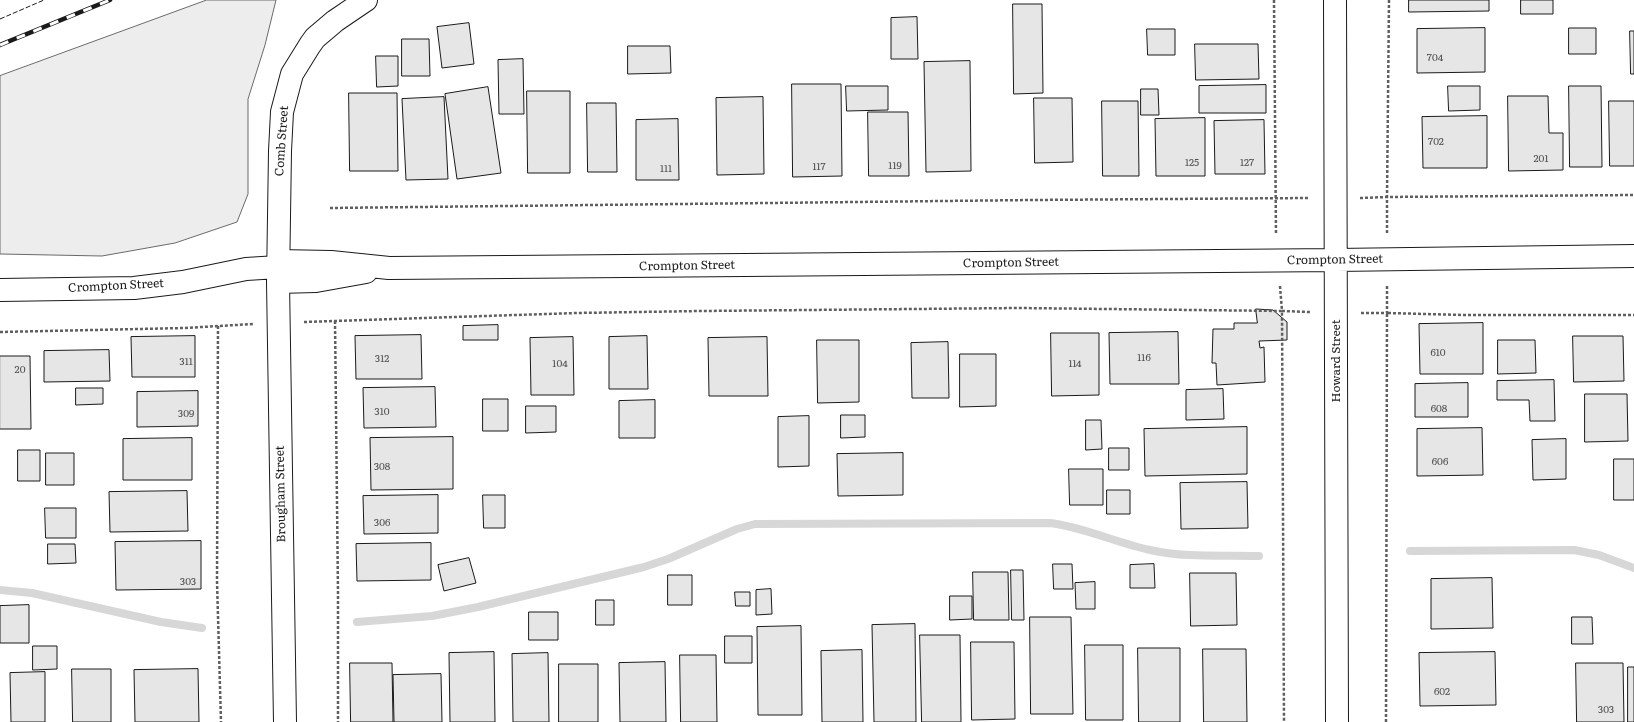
<!DOCTYPE html>
<style>
body{margin:0}
canvas{display:block;background:#fff}
</style>
<canvas width="1634" height="722"></canvas>
<script>
const ctx = document.querySelector('canvas').getContext('2d');
ctx.lineJoin = 'round';
function paint(path, color) {
  ctx.fillStyle = color;
  ctx.fill(path, 'evenodd');
}
function strokePath(path, color, width, dash) {
  ctx.strokeStyle = color;
  ctx.lineWidth = width;
  ctx.lineCap = dash ? 'butt' : 'round';
  ctx.setLineDash(dash || []);
  ctx.stroke(path);
}
function drawText(font, color, halo, rows, align = 'center') {
  ctx.font = font + ' Literata,serif';
  ctx.lineWidth = 3;
  ctx.setLineDash([]);
  ctx.textBaseline = 'middle';
  ctx.strokeStyle = halo;
  ctx.fillStyle = color;
  for (const [text, x, y, turn = 0] of rows) {
    ctx.save();
    ctx.translate(x, y);
    ctx.rotate((+turn || 0) * Math.PI / 180);
    ctx.textAlign = isNaN(turn) ? turn : align;
    if (halo) ctx.strokeText(text, 0, 0);
    ctx.fillText(text, 0, 0);
    ctx.restore();
  }
}
const built = new Path2D(`
 M207,0H276L265,45L248,99V194L237,222L175,243L102,256L0,254V76Z`);
paint(built, '#ededed');
strokePath(built, '#6a6a6a', 1);
strokePath(new Path2D(`
 M1410,551L1574,550L1599,555L1634,568
 M0,590L32,593L161,622L202,628
 M357,622L432,616L478,607L644,567L668,559L737,529L755,524L1050,523C1084,527 1116,543 1150,550C1185,558 1223,555 1259,556`), '#d7d7d7', 8);
const building = new Path2D(`
 M1409,0H1489V11L1409,12Z
 M1521,0H1553V14H1521Z
 M1013,4H1042L1043,93L1014,94Z
 M917,17L918,59H891V18Z
 M469,23L474,64L442,68L437,27Z
 M1485,28V72L1417,73V29Z
 M1569,28H1596V54H1569Z
 M1147,29H1175V55H1148Z
 M1630,31H1634V74H1631Z
 M402,39H429L430,76H402Z
 M1195,44H1258L1259,79L1196,80Z
 M628,46H670L671,73L628,74Z
 M376,56H398V86L377,87Z
 M523,59L524,114H499L498,60Z
 M970,61L971,171L926,172L924,62Z
 M792,84H841L842,176L793,177Z
 M1266,85V113H1199V86Z
 M846,86H888V110L847,111Z
 M1448,86H1480V110L1449,111Z
 M1569,86H1601L1602,167H1570Z
 M488,87L501,173L457,179L445,94Z
 M1141,89H1158L1159,115H1141Z
 M527,91H570V173H528Z
 M349,93H397L398,171H350Z
 M1508,96H1548L1549,133H1563V170L1509,171Z
 M444,97L448,179L406,180L402,99Z
 M763,97L764,174L717,175L716,98Z
 M1034,98H1072L1073,162L1035,163Z
 M1102,101H1138L1139,176H1103Z
 M1609,101H1634V166H1610Z
 M587,103H616L617,172H588Z
 M868,112H908L909,176H869Z
 M1487,116V168H1423L1422,117Z
 M1205,118V176H1156L1155,119Z
 M678,119L679,180H636V120Z
 M1264,120L1265,174H1215L1214,121Z
 M1256,309L1273,310L1287,322V340L1259,341L1260,348L1264,347L1265,382L1217,385L1216,363H1212L1213,329H1234V323H1257Z
 M1483,323V374H1420L1419,324Z
 M498,325V340H463V326Z
 M1178,332L1179,384H1110L1109,333Z
 M1051,333H1099V395L1052,396Z
 M421,335L422,379H356L355,336Z
 M195,336V377H132L131,337Z
 M647,336L648,389H609V337Z
 M1573,336H1623L1624,381L1574,382Z
 M573,337L574,395H531L530,338Z
 M767,337L768,396H709L708,338Z
 M817,340H859V402L818,403Z
 M1498,340H1535L1536,373L1498,374Z
 M948,342L949,398H912L911,343Z
 M109,350L110,381L44,382V351Z
 M960,354H996V406L960,407Z
 M0,356H30L31,429H0Z
 M1554,380L1555,421H1530L1529,400H1497V381Z
 M1468,383V417H1415V384Z
 M435,387L436,427L364,428L363,388Z
 M76,388H103V404L76,405Z
 M1223,389L1224,419L1186,420V390Z
 M198,391V426L137,427V392Z
 M1585,394H1627L1628,441L1585,442Z
 M483,399H508V431H483Z
 M655,400V438H619V401Z
 M526,406H556V432L526,433Z
 M841,415H865V437L841,438Z
 M809,416V466L778,467V417Z
 M1086,420H1101L1102,449L1086,450Z
 M1247,427V474L1145,476L1144,429Z
 M1482,428L1483,475L1417,476V429Z
 M453,437V489L371,490L370,438Z
 M192,438V480H123V439Z
 M1566,439V479L1533,480L1532,440Z
 M1109,448H1129V470H1109Z
 M18,450H40V481H18Z
 M46,453H74V485H46Z
 M903,453V495L838,496L837,454Z
 M1614,459H1634V500H1614Z
 M1069,469H1103V505H1070Z
 M1247,482L1248,528L1181,529L1180,483Z
 M1107,490H1130V514H1107Z
 M187,491L188,531L110,532L109,492Z
 M438,495V533L364,534L363,496Z
 M483,495H505V528H484Z
 M45,508H76V538H46Z
 M201,541V589L116,590L115,542Z
 M431,543V580L357,581L356,544Z
 M48,544H75L76,563L48,564Z
 M469,558L476,583L444,591L438,565Z
 M1053,564H1072L1073,589H1054Z
 M1154,564L1155,588H1130V565Z
 M1011,570H1023L1024,620H1012Z
 M973,572H1008L1009,620H974Z
 M1190,573H1236L1237,625L1191,626Z
 M668,575H692V605H668Z
 M1492,578L1493,628L1431,629V579Z
 M1095,582V609H1076L1075,583Z
 M771,589L772,614L756,615V590Z
 M735,592H750V606H736Z
 M950,596H972V619L950,620Z
 M596,600H614V625H596Z
 M29,605V643H0V606Z
 M529,612H558V640H529Z
 M1030,617H1071L1073,714H1031Z
 M1572,617H1592L1593,644H1572Z
 M915,624L916,722H874L872,625Z
 M801,626L802,715H758L757,627Z
 M920,635H960L961,722H922Z
 M725,636H752V663H725Z
 M971,642H1014L1015,719L972,720Z
 M1085,645H1123V720H1086Z
 M33,646H57V669L33,670Z
 M1138,648H1180V722H1139Z
 M1203,649H1246L1247,722H1204Z
 M862,650L863,722H822L821,651Z
 M494,652L495,722H450L449,653Z
 M1495,652L1496,705L1420,706L1419,653Z
 M548,653L549,722H513L512,654Z
 M680,655H716L717,722H681Z
 M665,662L666,722H620L619,663Z
 M350,663H392L393,722H351Z
 M1576,663H1623L1624,722H1577Z
 M559,664H598V722H559Z
 M1628,667H1634V722H1628Z
 M72,669H111V722H73Z
 M198,669L199,722H135L134,670Z
 M45,672V722H11L10,673Z
 M441,674L442,722H394L393,675Z`);
paint(building, '#e6e6e6');
strokePath(building, '#1a1a1a', 1);
const street = new Path2D(`
 M1335,0L1337,722
 M278,261L331,262L389,268L1336,260L1634,256
 M278,282L316,281L366,272
 M0,290L134,288L183,282L246,269L278,267
 M285,722L278,282L280,151L282,112L292,74L310,45L315,38L335,21L366,0`);
strokePath(street, '#1a1a1a', 24);
strokePath(new Path2D(`
 M1274,0L1276,235
 M1389,0L1387,197L1634,195
 M1360,198L1387,197V233
 M330,208L1031,200L1309,198
 M1280,286L1282,311L1310,312
 M1361,313H1387V284
 M335,321L338,593V722
 M304,322L576,313L701,311L1020,308L1282,311L1284,722
 M218,326L217,581L221,722
 M0,332L185,328L253,324
 M1386,722L1387,313L1464,315H1634`), '#5f5f5f', 2.5, [3, 2]);
strokePath(street, '#fff', 22);
const rail = new Path2D(`
 M0,45L110,0`);
strokePath(rail, '#1a1a1a', 4.5);
strokePath(rail, '#fff', 3, [9]);
strokePath(new Path2D(`
 M0,19L44,0`), '#1a1a1a', 1, [5, 2]);
drawText('10px', '#4d4d4d', null, [
 ["704",1435,58],
 ["702",1436,142],
 ["201",1541,159],
 ["125",1192,163],
 ["127",1247,163],
 ["119",895,166],
 ["117",819,167],
 ["111",666,169],
 ["610",1438,353],
 ["116",1144,358],
 ["312",382,359],
 ["311",186,362],
 ["104",560,364],
 ["114",1075,364],
 ["20",20,370],
 ["608",1439,409],
 ["310",382,412],
 ["309",186,414],
 ["606",1440,462],
 ["308",382,467],
 ["306",382,523],
 ["303",188,582],
 ["602",1442,692],
 ["303",1606,710]
]);
drawText('12px', '#1a1a1a', '#fff', [
 ["Comb Street",282,141,-86],
 ["Crompton Street",1335,260,-1],
 ["Crompton Street",1011,263,-1],
 ["Crompton Street",687,266,-1],
 ["Crompton Street",116,286,-3],
 ["Howard Street",1336,361,-90],
 ["Brougham Street",281,494,-91]
]);
</script>
